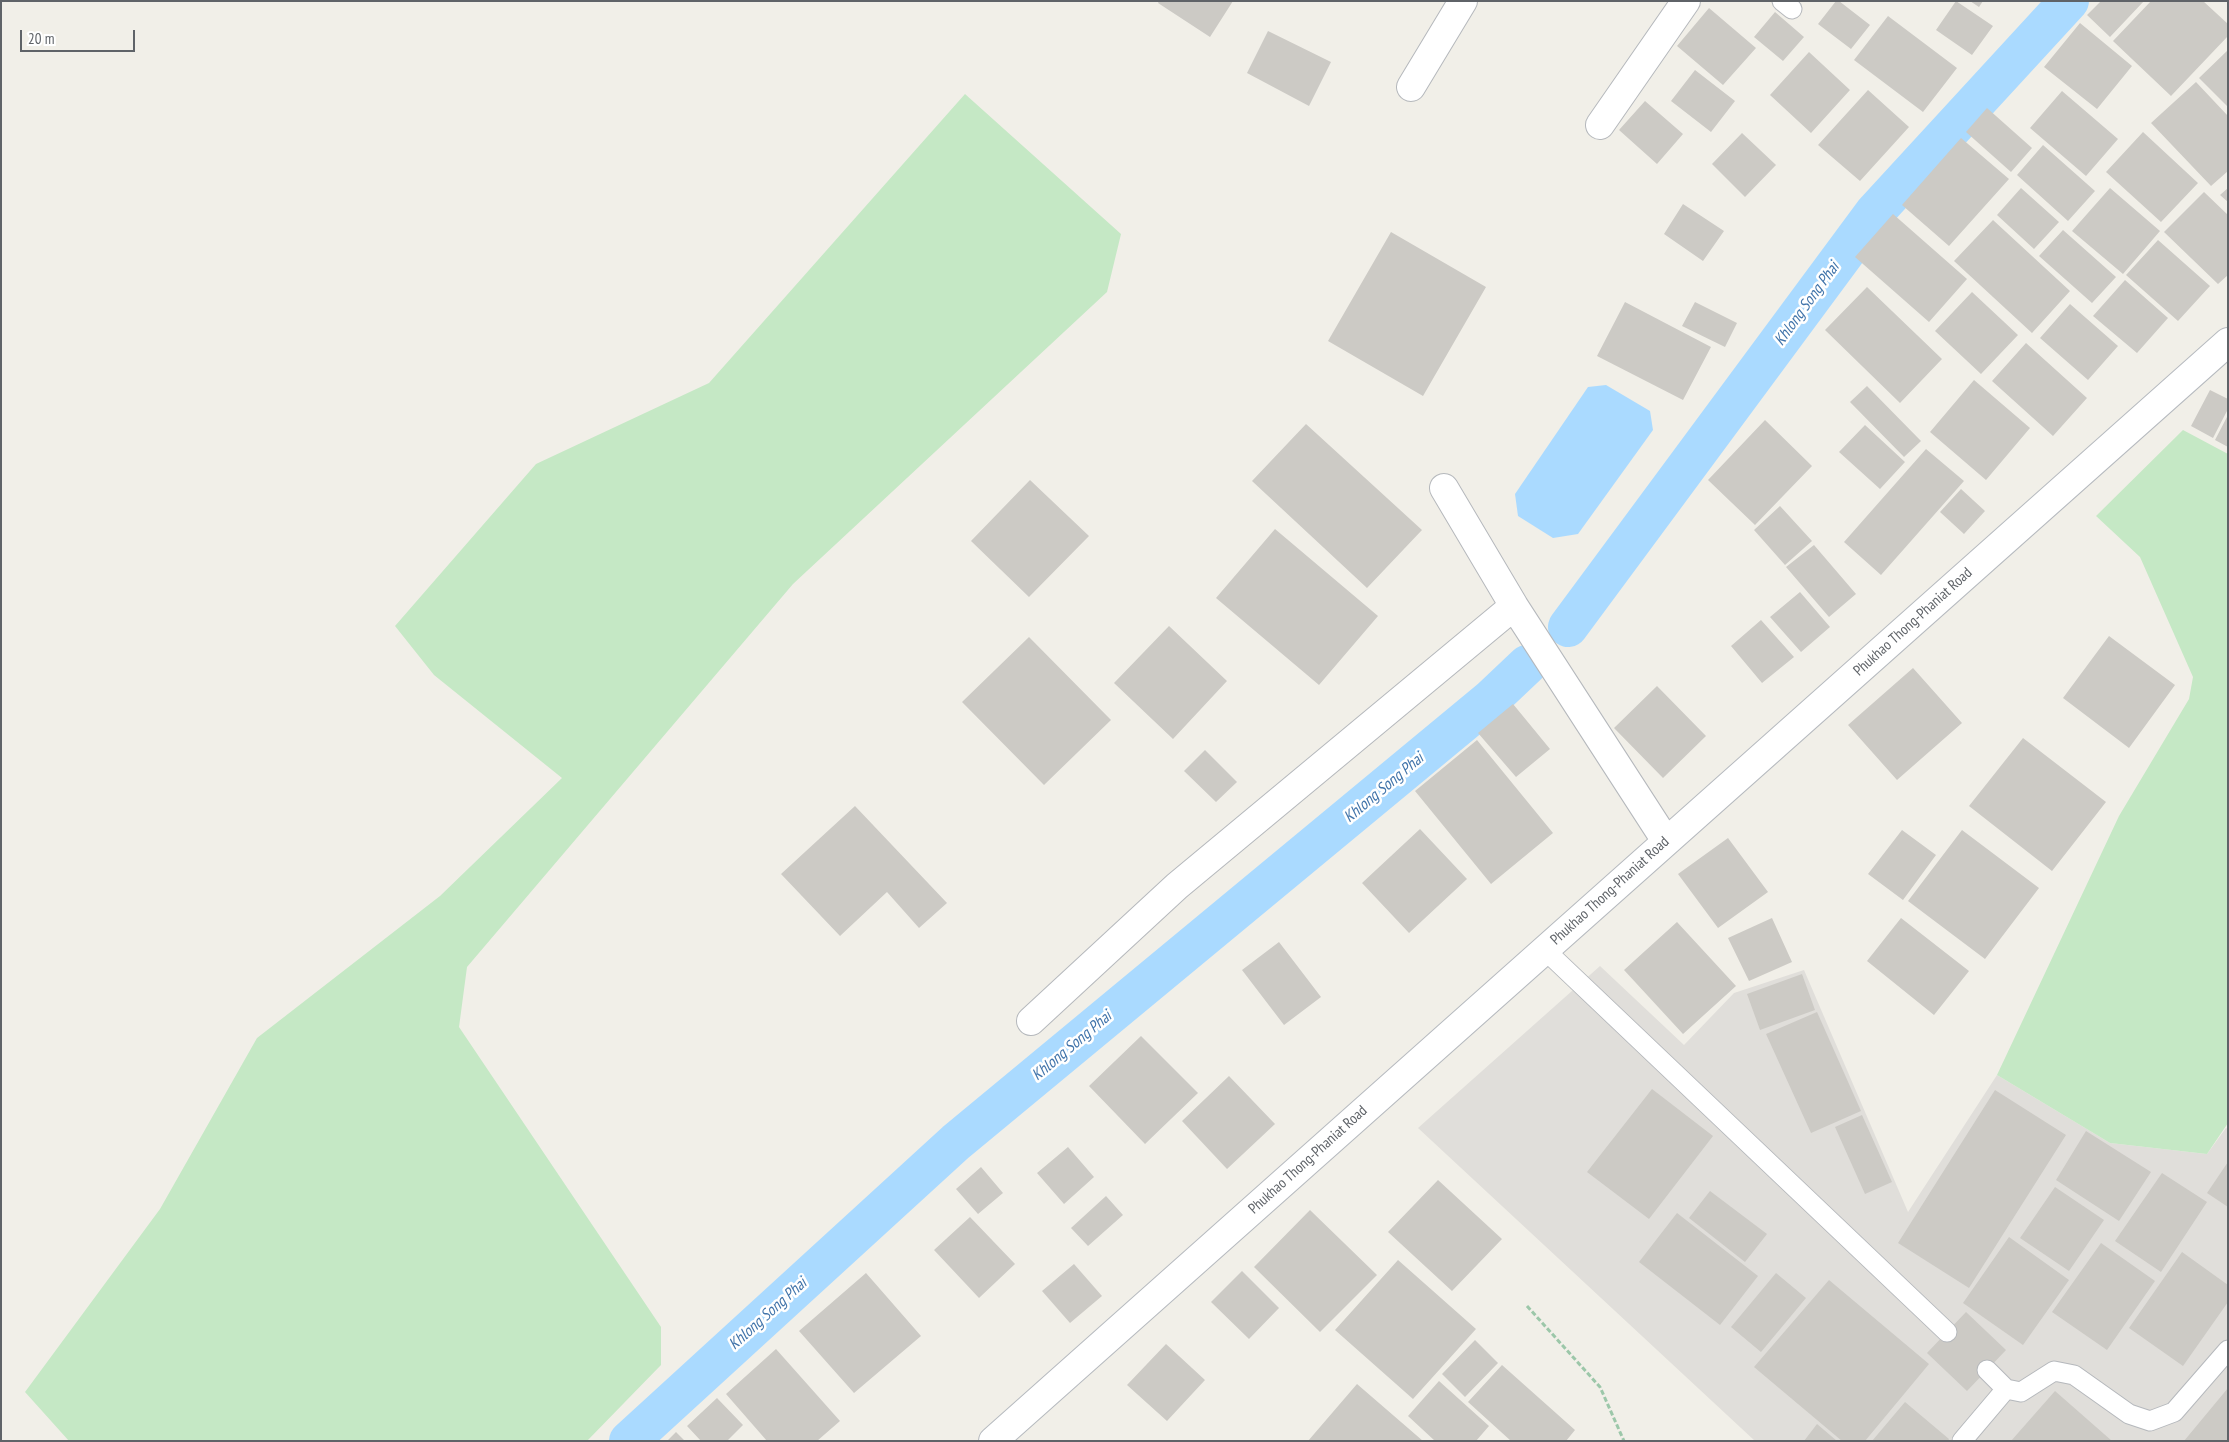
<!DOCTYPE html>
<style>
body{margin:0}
#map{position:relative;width:2229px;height:1442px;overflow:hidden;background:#f1efe8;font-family:"PT Sans Narrow",sans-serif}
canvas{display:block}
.frame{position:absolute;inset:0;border:2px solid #5f6368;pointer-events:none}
.scale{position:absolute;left:20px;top:30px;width:115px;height:22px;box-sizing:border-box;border:2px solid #5f6368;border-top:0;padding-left:6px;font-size:15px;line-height:18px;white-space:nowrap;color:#5f6368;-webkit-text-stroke:4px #fff;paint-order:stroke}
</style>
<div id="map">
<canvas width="2229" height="1442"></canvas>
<div class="frame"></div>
<div class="scale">20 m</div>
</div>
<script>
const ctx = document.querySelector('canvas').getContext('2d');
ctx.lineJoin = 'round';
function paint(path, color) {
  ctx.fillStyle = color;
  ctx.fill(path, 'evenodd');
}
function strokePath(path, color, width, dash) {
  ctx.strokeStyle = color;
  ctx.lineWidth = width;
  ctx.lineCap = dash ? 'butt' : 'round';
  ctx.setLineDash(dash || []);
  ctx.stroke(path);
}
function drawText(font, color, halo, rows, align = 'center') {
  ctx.font = font + ' "PT Sans Narrow",sans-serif';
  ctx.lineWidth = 5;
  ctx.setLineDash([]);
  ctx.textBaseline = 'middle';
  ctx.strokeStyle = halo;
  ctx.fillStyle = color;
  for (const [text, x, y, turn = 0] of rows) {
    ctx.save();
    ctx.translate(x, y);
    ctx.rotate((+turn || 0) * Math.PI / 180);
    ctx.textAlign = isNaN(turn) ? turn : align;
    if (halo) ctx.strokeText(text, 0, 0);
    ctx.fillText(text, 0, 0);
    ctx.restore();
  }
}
paint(new Path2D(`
 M1600,966L1684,1045L1734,993L1804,970L1908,1212L1997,1075L2110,1143L2207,1154L2226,1128L2228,1129V1441H1755L1418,1128Z`), '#e0deda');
paint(new Path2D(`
 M965,94L1121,234L1107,292L793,584L467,967L459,1027L661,1327V1365L587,1441H69L25,1392L160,1209L257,1038L440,896L562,778L434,675L395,626L536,464L709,383Z
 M2183,430L2228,454V1123L2207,1154L2110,1143L1997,1075L2119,816L2189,699L2193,677L2140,557L2096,516Z`), '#c5e8c5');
paint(new Path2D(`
 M1606,385L1650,411L1653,430L1578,534L1553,538L1518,516L1515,494L1588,387Z`), '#aadaff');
strokePath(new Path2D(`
 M1568,627L1875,212L2069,1
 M629,1441L956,1142L1490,700L1527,665`), '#aadaff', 40);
paint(new Path2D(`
 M1159,1H1233L1210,37L1158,3Z
 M1836,1H1839L1870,25L1851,49L1818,24Z
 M1956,1L1993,26L1972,55L1936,30Z
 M1970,1H1983L1979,7Z
 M2101,1H2144L2110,37L2087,15Z
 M2151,1H2203L2228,24V36L2171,96L2113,41Z
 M1709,8L1756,48L1723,85L1677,46Z
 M1775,12L1804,37L1783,61L1754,37Z
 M1888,16L1957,68L1923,112L1854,60Z
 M2080,23L2132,66L2097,109L2044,67Z
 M1268,31L1331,62L1309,106L1247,73Z
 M2228,50V107L2199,78Z
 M1809,52L1850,90L1811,133L1770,95Z
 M1695,70L1735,101L1711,132L1671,101Z
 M2196,82L2228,116V171L2211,186L2151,123Z
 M1868,90L1909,127L1860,181L1818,145Z
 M2062,91L2118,139L2086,176L2030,128Z
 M1645,101L1683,134L1657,164L1619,130Z
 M1987,108L2032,148L2011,172L1966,132Z
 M2143,132L2198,183L2161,222L2106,172Z
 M1742,133L1776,165L1745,197L1712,164Z
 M1961,138L2009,179L1949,246L1902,205Z
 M2043,145L2095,191L2068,221L2017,175Z
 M2021,188L2059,222L2034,249L1997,215Z
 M2110,188L2160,231L2123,274L2072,231Z
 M2228,188V202L2220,195Z
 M2204,192L2228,215V275L2218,284L2164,232Z
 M1683,204L1724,231L1703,261L1664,234Z
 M1893,214L1967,279L1929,322L1855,257Z
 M1993,220L2070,291L2032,333L1954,261Z
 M2063,230L2116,277L2092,303L2039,256Z
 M1391,232L1486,287L1423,396L1328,341Z
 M2158,240L2210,286L2178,321L2126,275Z
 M2125,280L2168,318L2137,353L2093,316Z
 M1867,287L1942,359L1900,403L1825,330Z
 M1972,292L2018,335L1981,374L1935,331Z
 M1625,302L1711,347L1683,400L1597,356Z
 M1695,302L1737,323L1725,347L1682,326Z
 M2070,304L2118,346L2088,380L2040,338Z
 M2026,343L2087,398L2053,436L1992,381Z
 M1974,380L2030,428L1986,480L1930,432Z
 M1867,386L1921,441L1904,457L1850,402Z
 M2210,390L2228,399V409L2213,438L2191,426Z
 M2228,415V447L2215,440Z
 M1765,420L1812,466L1755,525L1708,480Z
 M1306,424L1422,530L1367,588L1252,481Z
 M1865,425L1905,462L1880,489L1839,452Z
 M1926,449L1964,481L1881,575L1844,542Z
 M1030,480L1089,536L1029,597L971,541Z
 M1961,489L1985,511L1964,534L1940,512Z
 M1780,506L1812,541L1785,565L1754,530Z
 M1275,529L1378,616L1319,685L1216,598Z
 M1814,545L1856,594L1829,617L1786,567Z
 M1800,592L1830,627L1801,652L1770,617Z
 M1761,620L1794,657L1762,683L1731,646Z
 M1169,626L1227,681L1173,739L1114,683Z
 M2109,636L2175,685L2129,748L2063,698Z
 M1029,637L1111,720L1044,785L962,702Z
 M1913,668L1962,723L1897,780L1848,725Z
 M1657,686L1706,736L1663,778L1614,728Z
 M1513,704L1550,749L1516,777L1478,733Z
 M2023,738L2106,802L2052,871L1969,806Z
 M1477,740L1553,833L1491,884L1415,791Z
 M1205,750L1237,782L1216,802L1184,771Z
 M855,806L947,903L919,928L887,892L840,936L781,874Z
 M1420,829L1467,879L1409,933L1362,883Z
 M1902,830L1936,855L1903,900L1868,874Z
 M1962,830L2039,888L1985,959L1908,901Z
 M1728,838L1768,892L1718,928L1678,874Z
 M1772,918L1792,962L1749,981L1728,938Z
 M1901,918L1969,971L1934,1015L1867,961Z
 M1677,922L1736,986L1683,1034L1624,970Z
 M1279,942L1321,997L1284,1025L1242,970Z
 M1802,974L1815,1010L1760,1030L1747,994Z
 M1817,1012L1861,1111L1811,1133L1766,1034Z
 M1141,1036L1198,1093L1145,1144L1089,1086Z
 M1229,1076L1275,1124L1227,1169L1182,1121Z
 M1652,1089L1713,1136L1649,1219L1587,1172Z
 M1995,1090L2066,1135L1969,1288L1898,1243Z
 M1862,1115L1892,1182L1865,1194L1835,1127Z
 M2086,1131L2151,1172L2119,1221L2056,1180Z
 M1068,1147L1094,1177L1064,1204L1037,1173Z
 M2228,1162V1207L2207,1193Z
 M981,1167L1003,1193L978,1214L956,1189Z
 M2162,1173L2207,1202L2161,1272L2115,1241Z
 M1438,1180L1502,1239L1452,1291L1388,1232Z
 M2055,1187L2104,1220L2069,1271L2020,1238Z
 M1710,1191L1767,1234L1745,1262L1689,1218Z
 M1106,1196L1123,1215L1088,1246L1071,1228Z
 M1310,1210L1377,1275L1320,1332L1254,1267Z
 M1677,1213L1758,1276L1720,1325L1639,1262Z
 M970,1217L1015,1264L979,1298L934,1250Z
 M2009,1237L2069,1280L2023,1345L1963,1303Z
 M2101,1243L2155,1281L2107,1350L2052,1312Z
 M2182,1252L2228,1285V1302L2183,1366L2129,1328Z
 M1398,1260L1476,1329L1413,1399L1335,1330Z
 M1074,1264L1102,1296L1070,1323L1042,1291Z
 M1242,1271L1279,1308L1249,1339L1211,1302Z
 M866,1273L921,1336L854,1393L799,1331Z
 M1776,1273L1806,1298L1761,1352L1731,1327Z
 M1829,1280L1929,1364L1865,1441H1842L1754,1367Z
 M1966,1312L2006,1350L1967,1391L1927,1353Z
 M1475,1340L1498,1363L1465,1397L1442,1374Z
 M1166,1344L1205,1380L1167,1421L1127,1385Z
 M776,1349L840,1421L817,1441H767L726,1394Z
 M1502,1365L1575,1430L1566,1441H1511L1468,1402Z
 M1439,1381L1489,1426L1476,1441H1435L1408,1416Z
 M1357,1384L1423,1441H1308Z
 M2228,1388V1441H2184Z
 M2055,1391L2112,1441H2011Z
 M717,1398L743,1425L727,1441H701L687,1426Z
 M1905,1402L1949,1439L1948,1441H1872Z
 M1817,1424L1837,1441H1804Z
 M676,1432L685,1441H667Z`), '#cccac5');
const lane = new Path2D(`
 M1782,1L1792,9
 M1544,949L1947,1332
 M1987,1370L2006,1389L2021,1392L2054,1371L2074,1375L2129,1414L2150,1421L2174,1412L2228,1350
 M1962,1441L2006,1389`);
const street = new Path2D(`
 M1411,87L1463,1
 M1600,125L1686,1
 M1444,488L1514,606L1666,841
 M1031,1021L1177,886L1514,606`);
const secondary = new Path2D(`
 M993,1441L2228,342`);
strokePath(lane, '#b5b8bc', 21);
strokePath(street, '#b5b8bc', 30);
strokePath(secondary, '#b6babf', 30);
strokePath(new Path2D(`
 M1527,1306L1600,1387L1624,1441`), '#9cc7a9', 3, [5, 2.5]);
strokePath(lane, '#fff', 19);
strokePath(street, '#fff', 28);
strokePath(secondary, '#fff', 28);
drawText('15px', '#5f6368', '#fff', [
 ["Phukhao Thong-Phaniat Road",1913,622,-42],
 ["Phukhao Thong-Phaniat Road",1610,891,-42],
 ["Phukhao Thong-Phaniat Road",1308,1160,-42]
]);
drawText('italic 16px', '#4174aa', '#fff', [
 ["Khlong Song Phai",1807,304,-54],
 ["Khlong Song Phai",1384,788,-40],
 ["Khlong Song Phai",1072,1046,-40],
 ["Khlong Song Phai",768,1314,-42]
]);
</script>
